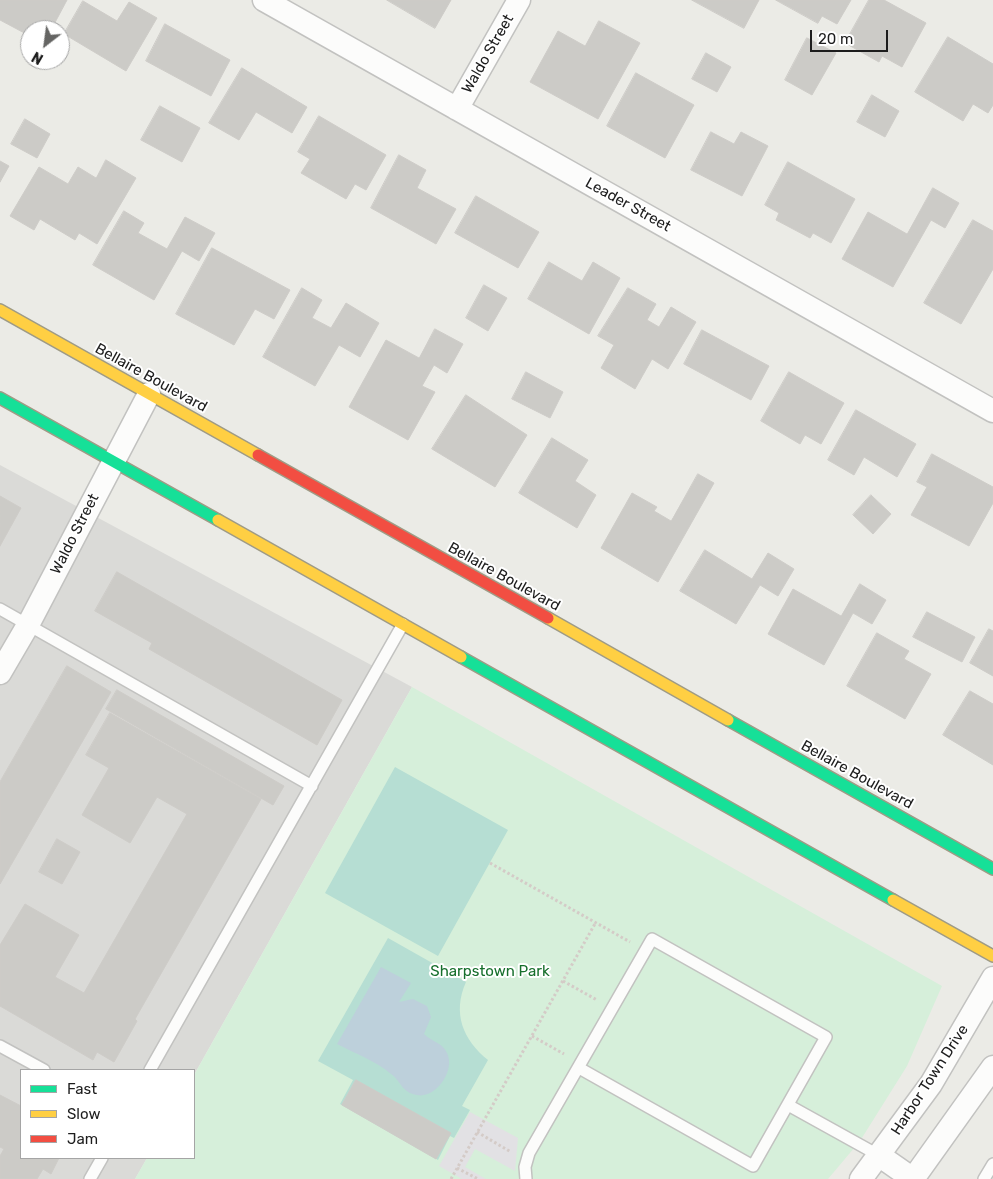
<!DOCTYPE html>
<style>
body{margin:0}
#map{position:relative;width:993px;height:1179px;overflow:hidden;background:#ebebe6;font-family:Rubik,sans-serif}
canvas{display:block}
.legend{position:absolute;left:20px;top:1069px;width:175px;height:90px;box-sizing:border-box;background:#fff;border:1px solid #a5a5a5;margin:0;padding:6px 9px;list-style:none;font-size:15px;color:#1d1d1d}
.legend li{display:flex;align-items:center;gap:10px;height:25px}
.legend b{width:25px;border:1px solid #a5a5a5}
.north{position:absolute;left:20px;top:20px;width:50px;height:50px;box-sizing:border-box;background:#fff;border:1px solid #a5a5a5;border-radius:50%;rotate:210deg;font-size:14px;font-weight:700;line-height:20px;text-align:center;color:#1d1d1d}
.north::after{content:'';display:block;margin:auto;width:18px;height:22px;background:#656563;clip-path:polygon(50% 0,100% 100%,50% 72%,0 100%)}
.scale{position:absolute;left:810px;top:30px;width:78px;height:22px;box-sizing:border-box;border:2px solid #1d1d1d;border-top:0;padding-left:6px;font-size:15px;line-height:18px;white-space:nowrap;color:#1d1d1d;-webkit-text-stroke:4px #fff;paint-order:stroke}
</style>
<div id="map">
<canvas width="993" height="1179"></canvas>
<ul class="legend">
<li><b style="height:6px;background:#16e098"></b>Fast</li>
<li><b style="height:6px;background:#ffcf43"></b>Slow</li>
<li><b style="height:6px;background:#f24e42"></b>Jam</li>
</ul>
<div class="north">N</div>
<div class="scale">20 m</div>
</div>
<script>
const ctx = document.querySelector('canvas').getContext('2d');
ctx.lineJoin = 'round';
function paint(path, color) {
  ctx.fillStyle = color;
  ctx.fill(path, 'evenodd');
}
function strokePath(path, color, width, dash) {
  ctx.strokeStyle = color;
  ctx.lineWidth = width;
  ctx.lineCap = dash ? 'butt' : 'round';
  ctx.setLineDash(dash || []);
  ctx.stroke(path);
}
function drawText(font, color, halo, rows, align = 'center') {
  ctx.font = font + ' Rubik,sans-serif';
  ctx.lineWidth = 4;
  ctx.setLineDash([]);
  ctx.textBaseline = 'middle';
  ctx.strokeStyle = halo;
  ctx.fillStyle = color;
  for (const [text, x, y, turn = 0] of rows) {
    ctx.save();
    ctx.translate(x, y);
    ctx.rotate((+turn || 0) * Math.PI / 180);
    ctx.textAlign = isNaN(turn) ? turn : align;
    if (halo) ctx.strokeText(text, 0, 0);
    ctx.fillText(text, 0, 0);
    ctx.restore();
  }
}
paint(new Path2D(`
 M0,465L412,687L194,1075V1070H21V1158H147L135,1179H0Z`), '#dadad7');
paint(new Path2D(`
 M412,687L942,986L907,1066L860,1141L828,1179H135L147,1158H194V1075Z`), '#d6efda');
paint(new Path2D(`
 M395,767L508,830L438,956L325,893Z
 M388,938L466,982C452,1013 463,1040 488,1060L462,1106L470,1110L454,1138L450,1136L438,1160L340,1104L353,1080L318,1061Z`), '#b6ded3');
paint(new Path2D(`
 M470,1112L518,1138L515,1171L475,1149L465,1167L486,1179H462L439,1166Z`), '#e2e1e4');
paint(new Path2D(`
 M381,967L411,983L399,1002L413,999L427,1006L431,1017L424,1034C432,1042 442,1042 447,1053C456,1071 435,1099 417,1095C402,1093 401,1081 391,1074C376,1061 354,1053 337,1044Z`), '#bdd0db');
const building = new Path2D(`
 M0,0H67L51,30H30V36L0,20Z
 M387,0H451L435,28Z
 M692,0H759L744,28Z
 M776,0H851L837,24L822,16L818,23Z
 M869,0H884L926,23L902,67L882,56L879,62L845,43Z
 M83,1L117,21L129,2L157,18L126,71L64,34Z
 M599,21L640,43L598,119L530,82L558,31L585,46Z
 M165,24L230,60L211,96L146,61Z
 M948,37L993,64V105L988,113L973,104L963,121L915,92Z
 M807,38L836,53L812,95L785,80Z
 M706,53L731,67L717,92L692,79Z
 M242,68L307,107L292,133L256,112L239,140L209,123Z
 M636,73L694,105L665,158L607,126Z
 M872,95L899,111L885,137L857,122Z
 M160,106L200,128L182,162L141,140Z
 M319,116L386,155L366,190L355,184L346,199L301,173L310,159L298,152Z
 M25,119L50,134L37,158L11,144Z
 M711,132L734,144L741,132L768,146L742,196L691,170Z
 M399,155L426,170L417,188L456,209L436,244L371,208Z
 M106,160L136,178L97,244L79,233L75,240L40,219L34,230L10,216L39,167L68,184L78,167L96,178Z
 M0,161L9,166L0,182Z
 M788,162L855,199L831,243L813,233L810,238L776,220L779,213L765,205Z
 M933,188L959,203L945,228L931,220L893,287L842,259L868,212L907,234Z
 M476,196L539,232L518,268L455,233Z
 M124,211L144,223L138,233L167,249L185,217L215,233L199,261L182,251L154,300L93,265Z
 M973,220L993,231V269L961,324L924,303Z
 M212,248L290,290L274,319L255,309L234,345L176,314Z
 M549,262L582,281L593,262L620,278L589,334L528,299Z
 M484,285L507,298L488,331L466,318Z
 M302,288L322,300L312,318L331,328L346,303L379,323L360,357L339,345L315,386L263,357Z
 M628,288L656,304L647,320L659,327L671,307L696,322L668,369L652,359L635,389L601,368L614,345L598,336Z
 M435,329L463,344L447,373L434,365L422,386L435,392L408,440L349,407L386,340L419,358Z
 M702,330L769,366L751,400L684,364Z
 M526,372L563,392L550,418L512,399Z
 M789,372L844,403L821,444L805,435L800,444L761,421Z
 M466,395L527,435L495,487L432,449Z
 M856,410L916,444L897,477L864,457L854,475L828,460Z
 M552,438L588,460L575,481L596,495L577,528L519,493Z
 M932,454L993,487V503L969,546L911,515L927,487L917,482Z
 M698,474L714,483L658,582L601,548L632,493L657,507L654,511L671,521Z
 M871,495L891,514L873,534L853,515Z
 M0,496L21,508L0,546Z
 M705,550L752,579L768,553L794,569L778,596L760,585L736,624L680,591Z
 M117,572L342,700L317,745L149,649L152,643L95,611Z
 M860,584L886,600L872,624L853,613L824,665L768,634L793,589L841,616Z
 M927,612L975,637L962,662L913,637Z
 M989,629L993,631V676L970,663Z
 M877,633L909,651L904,659L931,674L905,719L847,686Z
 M67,666L111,692L0,884V782Z
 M117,690L284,786L273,805L106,709Z
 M970,691L993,704V765L943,735Z
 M110,713L261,799L135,1019L137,1021L114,1062L97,1052L93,1060L0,1006V945L25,904L79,935L55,977L84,993L187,814L157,797L130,843L82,815L109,768L86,755Z
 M57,839L80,852L62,884L39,872Z
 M356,1080L451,1133L436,1159L342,1105Z
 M0,1095L21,1106V1158H59L51,1174L43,1169L37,1179H0V1156L4,1149L0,1147Z`);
paint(building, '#cccbc7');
strokePath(building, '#ceccc8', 1);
const lane = new Path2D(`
 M0,609L312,786
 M0,1046L44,1070
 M150,1070L403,624
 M788,1105L880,1156
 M90,1179L102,1158
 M526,1179L525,1167L529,1153L652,939L826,1037L753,1166L579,1068
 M984,1179L993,1164`);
const street = new Path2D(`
 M264,0L993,411
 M457,109L519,0
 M0,673L28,625L149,394
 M880,1156L913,1179L993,1067
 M861,1179L931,1084L993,978`);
const fast = new Path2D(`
 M0,398L218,520
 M461,657L893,900
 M728,720L993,869`);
const slow = new Path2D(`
 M0,310L258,455
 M218,520L461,657
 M548,618L728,720
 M893,900L993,956`);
const jam = new Path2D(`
 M258,455L548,618`);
strokePath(lane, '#c2c2c0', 14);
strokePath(street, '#c2c2c0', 25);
strokePath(fast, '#9f9b85', 14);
strokePath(slow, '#9f9b85', 14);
strokePath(jam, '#9f9b85', 14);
strokePath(new Path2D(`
 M490,863L630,942
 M563,981L597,1000
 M532,1036L564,1054
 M477,1132L511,1152
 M457,1168L478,1179
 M451,1179L596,922`), '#d4cbc7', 3, [2.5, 2.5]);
strokePath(lane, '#fcfcfb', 11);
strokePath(street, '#fcfcfb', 22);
strokePath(fast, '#16e098', 11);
strokePath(slow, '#ffcf43', 11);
strokePath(jam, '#f24e42', 11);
drawText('15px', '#1d1d1d', '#fff', [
 ["Waldo Street",488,54,-60],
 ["Leader Street",628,205,29],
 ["Bellaire Boulevard",151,378,29],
 ["Waldo Street",75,534,-63],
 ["Bellaire Boulevard",504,577,29],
 ["Bellaire Boulevard",857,775,29],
 ["Harbor Town Drive",930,1080,-57]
]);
drawText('15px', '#176f2c', '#fff', [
 ["Sharpstown Park",490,972]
]);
</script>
